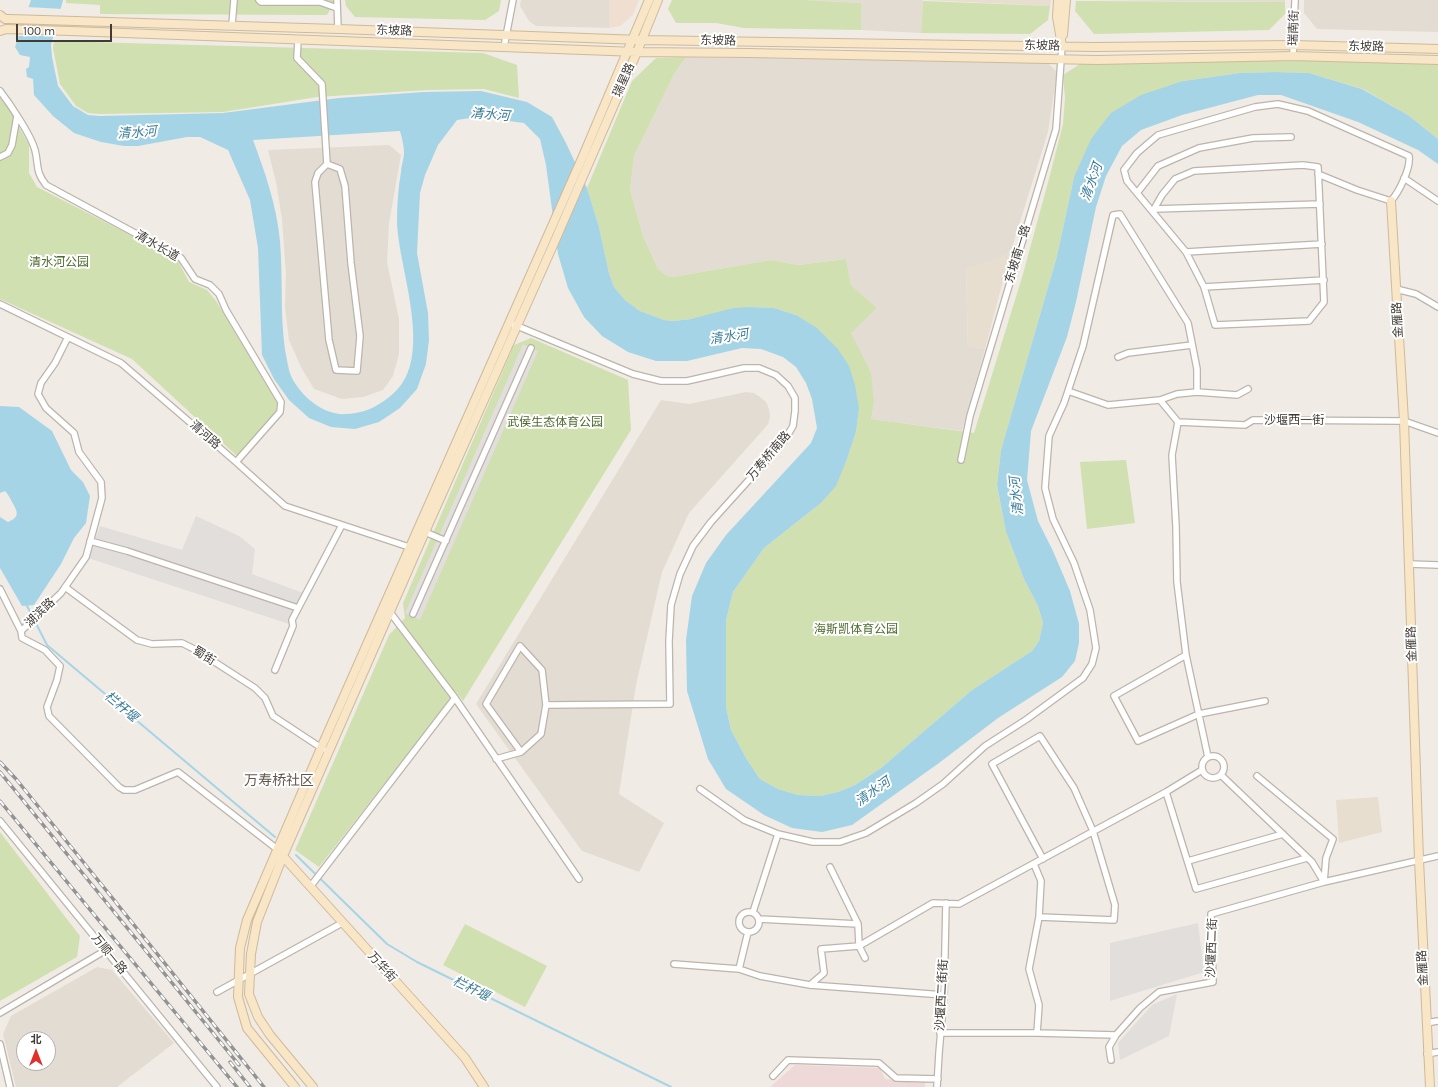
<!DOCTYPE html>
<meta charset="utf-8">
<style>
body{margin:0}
#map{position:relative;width:1438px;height:1087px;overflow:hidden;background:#f0ebe4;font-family:Karla,"Noto Sans SC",sans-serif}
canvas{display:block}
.north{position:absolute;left:16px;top:1031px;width:40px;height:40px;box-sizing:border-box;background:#fff;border:1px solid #b3b1ae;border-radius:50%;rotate:0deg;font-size:11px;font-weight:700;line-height:16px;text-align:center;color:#413b35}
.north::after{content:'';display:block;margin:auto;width:14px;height:18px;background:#e12f2a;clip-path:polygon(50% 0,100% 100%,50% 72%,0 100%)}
.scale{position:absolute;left:16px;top:24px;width:96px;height:18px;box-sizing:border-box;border:2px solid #413b35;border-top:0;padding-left:5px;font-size:12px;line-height:14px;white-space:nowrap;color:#413b35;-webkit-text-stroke:3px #fff;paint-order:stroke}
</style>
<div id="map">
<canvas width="1438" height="1087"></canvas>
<div class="north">北</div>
<div class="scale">100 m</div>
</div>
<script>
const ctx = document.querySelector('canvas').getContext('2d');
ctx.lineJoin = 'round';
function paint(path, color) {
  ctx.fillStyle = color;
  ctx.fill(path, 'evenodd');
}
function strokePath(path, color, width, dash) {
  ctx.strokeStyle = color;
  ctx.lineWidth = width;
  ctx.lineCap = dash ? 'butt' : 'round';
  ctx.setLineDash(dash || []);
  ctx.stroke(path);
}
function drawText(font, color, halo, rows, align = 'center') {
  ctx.font = font + ' Karla,"Noto Sans SC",sans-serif';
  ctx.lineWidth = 4;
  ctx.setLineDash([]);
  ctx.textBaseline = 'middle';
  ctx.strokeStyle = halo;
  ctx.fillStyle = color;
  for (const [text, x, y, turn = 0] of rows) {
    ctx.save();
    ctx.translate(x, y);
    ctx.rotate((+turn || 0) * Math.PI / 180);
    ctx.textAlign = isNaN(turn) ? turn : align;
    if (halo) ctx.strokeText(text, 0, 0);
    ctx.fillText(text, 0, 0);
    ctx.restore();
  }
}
paint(new Path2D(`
 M521,0H609V28L536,26L529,21L520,6Z
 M804,0H923L921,33L861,30V3Z
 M1076,0H1285V2Z
 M1304,0H1438V32L1317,29L1304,13Z
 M686,57L1047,62L1057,72L1048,132L1010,254L966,270L968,346L985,349L962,431L871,419L874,403L851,332L877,308L851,285L846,259L798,265L771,260L673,277L667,276L658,269L643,236L630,190L634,156L674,74Z
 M389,145L401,155L389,223L387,262L399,319V354L393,376L383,390L363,397L342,399L314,389L301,367L289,340L285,308L286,274L282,219L276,182L268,150Z
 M746,392L754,393L760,397L766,402L769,409L770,417L768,424L763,430L689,513L662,572L636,685L619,794L664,823L639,872L582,851L476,704L661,400L689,404Z
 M97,967L112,970L174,1043L117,1087H16L3,1034L11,1016ZM24,1039H48V1063H24Z`), '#e3dcd3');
paint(new Path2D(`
 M609,0H639L633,15L620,26L609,28Z`), '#f0dfd1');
paint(new Path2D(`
 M923,0H1051L1050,6Z
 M1010,254L985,349L968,346L966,269Z
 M1378,797L1382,832L1339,843L1336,800Z`), '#e7decf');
paint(new Path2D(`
 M795,1065L880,1068L885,1079L925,1082V1087H770Z`), '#efd9d8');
paint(new Path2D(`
 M66,0H333V5L327,15L100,14V5L66,3Z
 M345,0H501L499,11L485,20L355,17L346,6Z
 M672,0H804L861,3V30L744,28L716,23H676L668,9Z
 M923,1L1050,6L1048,20L1030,34L921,33Z
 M1076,1L1285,2V14L1269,30L1094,34L1075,11Z
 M54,41L483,53L517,65L519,98L484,89L427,90L317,97L223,112L100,114L88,113L76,106L60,84L53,48Z
 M686,57L674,74L634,156L630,190L643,236L658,269L667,276L673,277L771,260L798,265L846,259L851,285L877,308L851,333L871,373L874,403L871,419L974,433L1023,274L1050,175L1063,124L1065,98L1063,75L1080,64H1146L1260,60L1438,63V139L1408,115L1363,89L1309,73L1275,72L1240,73L1183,81L1074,177L1057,256L1001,450L997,485L1006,532L1024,579L1038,606L1043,623L1039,641L1032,651L972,690L881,768L855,785L838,792L820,796L798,795L778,789L760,779L746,758L731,730L726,707V620L733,592L764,548L821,503L847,459L856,432L859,408L796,315L774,308L751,307L691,319L673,321L664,320L640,311L625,300L614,287L609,273L599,227L587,188L632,81L656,58Z
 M0,98L9,109L29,145V173L37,187L177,259L189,282L207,290L216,301L277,401V411L238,457L132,359L0,299Z
 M531,338L628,380L631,430L463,701L456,692L319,867L295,850L389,635L405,618L403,603L514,345Z
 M1126,460L1135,523L1087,529L1080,462Z
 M0,832L80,936L77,957L0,1001Z
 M465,924L547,966L525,1007L443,965Z`), '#d0e0b1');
paint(new Path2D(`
 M523,344L538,351L420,620L405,613Z
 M196,516L239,536L255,549L252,574L303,593L289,624L88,558L100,526L182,550Z
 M1198,923L1204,972L1110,1001V943Z
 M1177,994L1169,1036L1120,1060L1118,1043L1152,1005Z`), '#e1dedc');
paint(new Path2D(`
 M31,0H63L51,45L52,57L58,86L73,106L88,115L100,116L223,113L339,98L424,92L481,91L527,102L552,117L566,143L587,188L599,227L609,273L614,287L625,300L640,311L664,320L673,321L691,319L733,308L751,307L774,308L796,315L817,328L838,349L849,366L855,385L859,408L856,432L847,459L836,486L821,503L764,548L733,592L726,620V707L731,730L746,758L760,779L778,789L798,795L820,796L838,792L855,785L881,768L972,690L1032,651L1039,641L1043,623L1038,606L1024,579L1006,532L997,485L1001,450L1057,256L1074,177L1091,139L1111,113L1141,95L1183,81L1240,73L1275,72L1309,73L1362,89L1408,115L1438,139V164L1418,150L1358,122L1281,95H1258L1182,115L1141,130L1122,146L1106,176L1096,207L1076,302L1067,337L1031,431L1027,480L1038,521L1053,551L1070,591L1079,624V643L1075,661L1062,677L998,718L939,763L852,825L822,832L792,828L764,815L726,789L708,759L687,691L686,640L692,596L706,563L726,535L811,443L817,428L812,399L806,383L796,367L783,357L761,349L742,348L687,361H656L628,352L602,336L584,317L568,288L558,254L546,165L540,139L524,123L478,117L457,120L438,145L425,175L420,193L417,253L428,313L429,340L426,364L417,389L400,408L379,422L355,429L331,427L309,418L289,400L274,379L262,355L258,248L250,200L228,150L200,137H187L138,146H124L101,142L74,133L53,116L34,95L33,79L27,77L26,69L29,67L30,57L20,55L15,47ZM400,131C402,138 404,146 404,153C404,159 401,166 401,172C398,188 397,206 397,223C399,273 438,363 388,398C375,408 363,413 347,414C324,416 302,397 292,378C288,370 287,358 285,350C280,314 283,277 280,241C277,207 265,172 253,140Z
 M0,406L19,407L52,431L71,470L83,482L90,496L86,523L74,538L61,564L34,605L22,606L0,568V511V517L8,522C20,517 18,512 12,502C10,498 8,494 5,491L0,493Z`), '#a6d4e7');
paint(new Path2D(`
 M27,7L63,9L55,36H17Z`), '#f0ebe4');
strokePath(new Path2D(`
 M26,604L47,645L275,837
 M296,855L387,944L417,962L671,1087`), '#a6d4e7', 2);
const street = new Path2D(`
 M259,0L261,2H320L337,8
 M337,0L338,29
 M232,25L234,0
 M298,40L297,58L322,84L327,164L318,173L315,182L329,340L336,370L357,371L360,336L351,263L345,186L340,169L327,164
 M504,47L513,0
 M1293,56L1295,0
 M0,91C10,104 31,135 35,150C39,166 35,171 46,185L181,258L195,279L210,285L219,294L226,310L281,402L280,412L236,462
 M0,157L8,153L12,145L17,116
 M1404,178L1438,201
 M1137,193L1158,166L1199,148L1253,138L1291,137
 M1154,209L1162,195L1175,179L1194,171L1303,165L1318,167L1324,302L1309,321L1215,325L1204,287L1186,252L1127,181L1124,170L1137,153L1158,135L1255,107L1278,104L1308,111L1409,156C1411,168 1399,192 1391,201L1357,190L1318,174
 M1154,209L1320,204
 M1186,252L1322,244
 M1204,287L1324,280
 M1396,289L1416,294L1438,307
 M0,304L121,363L236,462L285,506L412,548
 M510,323L633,374L661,381H687L744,368H759L776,375L788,386L795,398V411L793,426L784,441L711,522L693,546L680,574L671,605L669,641L670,704L546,705
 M68,337L55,363L41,383L38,394L46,408L74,433L79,452L101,482L102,498L86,557L61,593L21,631L22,638L45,650L60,666L57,680L47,707L49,716L119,787L124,790H135L178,772L277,849
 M1118,357L1128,353L1192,345
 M1068,391L1108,405L1160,400L1177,394L1197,392L1237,395L1248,389
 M1160,400L1178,422L1245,425L1253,420L1404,421L1438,433
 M1178,422L1172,455L1176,526L1177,582L1186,655L1208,757
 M961,460L970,416L1056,129L1062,46
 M425,532L446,541
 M90,541L127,551L298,608
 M1409,564L1438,565
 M65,587L137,640L152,644L182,643L196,650L255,688L265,698L273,716L323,749
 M0,589L21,631
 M389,611L455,698L579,879
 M413,614L531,348
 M1186,655L1114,696L1138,741L1199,714L1265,701
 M275,670L293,626L292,620L342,525
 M1202 767a11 11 0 1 1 22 0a11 11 0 1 1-22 0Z
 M496,759L521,752L541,734L546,705L542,670L520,646L486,704L521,752
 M1221,775L1312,862L1324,882
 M1257,776L1333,839L1326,858L1324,882
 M700,789L744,820L778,834L813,842H840L866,833L916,803L943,784L985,746L1027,719L1083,678L1092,664L1096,648L1090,610L1074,563L1053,519L1045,488L1049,436L1064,403L1083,346L1113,215L1120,214L1188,323L1197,369V392
 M1166,792L1196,889L1307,858
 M0,821L217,1087
 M1188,861L1283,834
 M1034,864L1041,881L1039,917L1029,969L1039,1005L1037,1033
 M830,867L858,924L859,946L865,958
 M310,887L455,698
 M739 922a10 10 0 1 1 20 0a10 10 0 1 1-20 0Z
 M753,912L778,834
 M1039,917L1114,920L1115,905L1093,831L1074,788L1040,736L992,764L1043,859
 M759,919L858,924
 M674,964L739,969L760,976L810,985L944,995
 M739,969L748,932
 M810,985L824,973L821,949L859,946L933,903L959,904L1166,792L1202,770
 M217,992L342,923
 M0,1013L106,950
 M1426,1023L1438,1021
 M940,1033H1037L1116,1035
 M0,1044L10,1087
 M1427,1054L1438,1052
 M1111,1060L1109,1047L1116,1035L1140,1008L1159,992L1213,982L1211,914L1324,882L1438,856
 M773,1076L788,1060L879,1063L896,1078L938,1079
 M937,1087L939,1053L944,995L946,903`);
const secondary = new Path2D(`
 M1058,0L1057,17L1062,46
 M0,15L5,19H10L338,29L641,40L1095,47L1294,45L1438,49
 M0,31L6,29L70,31L637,52L748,53L1097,60L1293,56L1438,60
 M1063,35L1066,0
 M1391,201L1404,421L1419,860L1430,1087
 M280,853L465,1058L484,1087
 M295,1087L247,1028L238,997L240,948L247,920L321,748L583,156L649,0
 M313,1087L270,1035L258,1017L249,994L251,954L257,922L283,856L417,550L554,243L637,52L658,0`);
strokePath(street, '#bdb4ab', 8);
strokePath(secondary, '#ceba9b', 10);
strokePath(street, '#fff', 5.5);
strokePath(secondary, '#f8e6c6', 8);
const rail = new Path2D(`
 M0,762L16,779L114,900L264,1087
 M0,772L239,1065
 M0,801L237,1087
 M230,1062L250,1087`);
strokePath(rail, '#939393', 3.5);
strokePath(rail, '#fff', 2, [6]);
drawText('12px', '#413b35', '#fff', [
 ["瑞南街",1294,28,-88],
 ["东坡路",394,31,2],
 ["东坡路",718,41,1],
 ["东坡路",1042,46,1],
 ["东坡路",1366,47,1],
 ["瑞星路",624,80,-66],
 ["清水长道",157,246,30],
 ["东坡南一路",1018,254,-73],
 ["金雁路",1398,320,-93],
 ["沙堰西一街",1294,421],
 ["清河路",205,435,41],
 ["万寿桥南路",769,456,-50],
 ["湖滨路",40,613,-44],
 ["金雁路",1412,644,-92],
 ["蜀街",204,656,32],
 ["沙堰西二街",1212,948,-88],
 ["万顺一路",109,954,51],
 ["万华街",382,967,48],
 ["金雁路",1423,968,-93],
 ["沙堰西二街街",942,995,-87]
]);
drawText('12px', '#4d6b2f', '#fff', [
 ["清水河公园",59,263],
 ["武侯生态体育公园",555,423],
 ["海斯凯体育公园",856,630]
]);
drawText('italic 13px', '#397c99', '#fff', [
 ["清水河",490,115,5],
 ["清水河",137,133,-4],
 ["清水河",1092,182,-70],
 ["清水河",729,337,-9],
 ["清水河",1017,496,-96],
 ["栏杆堰",121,707,40],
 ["清水河",873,792,-35],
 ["栏杆堰",471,989,26]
]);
drawText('14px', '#63574d', '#fff', [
 ["万寿桥社区",279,781]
]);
</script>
